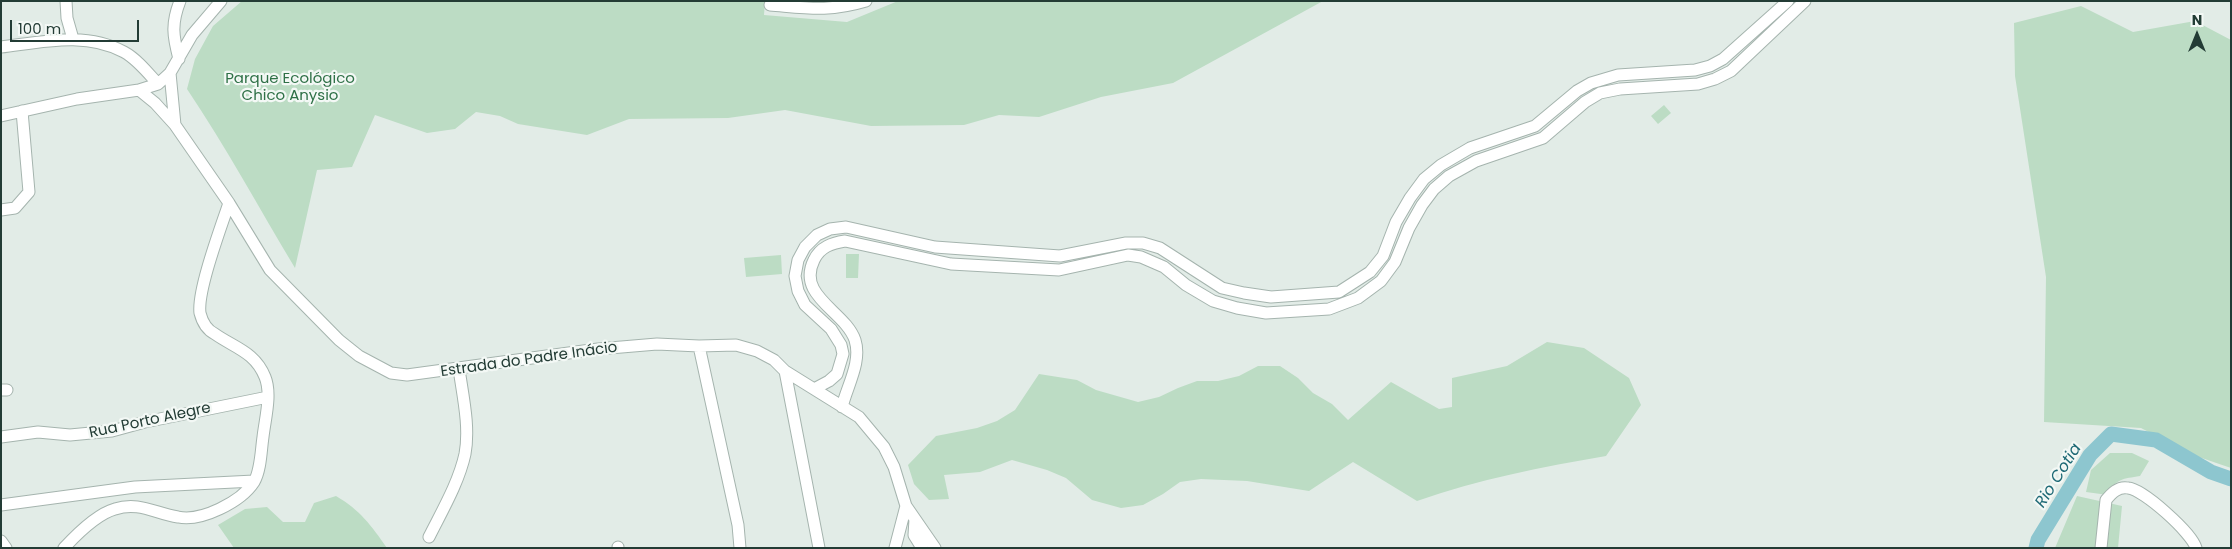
<!DOCTYPE html>
<meta charset="utf-8">
<style>
body{margin:0}
#map{position:relative;width:2232px;height:549px;overflow:hidden;background:#e2ece7;font-family:Poppins,sans-serif}
canvas{display:block}
.frame{position:absolute;inset:0;border:2px solid #233c35;pointer-events:none}
.north{position:absolute;left:2172px;top:10px;width:50px;height:50px;-webkit-text-stroke:4px #f3f8f5;paint-order:stroke;rotate:0deg;font-size:14px;font-weight:700;line-height:20px;text-align:center;color:#233c35}
.north::after{content:'';display:block;margin:auto;width:18px;height:22px;background:#233c35;clip-path:polygon(50% 0,100% 100%,50% 72%,0 100%)}
.scale{position:absolute;left:10px;top:20px;width:129px;height:22px;box-sizing:border-box;border:2px solid #233c35;border-top:0;padding-left:6px;font-size:15px;line-height:18px;white-space:nowrap;color:#233c35;-webkit-text-stroke:4px #f3f8f5;paint-order:stroke}
</style>
<div id="map">
<canvas width="2232" height="549"></canvas>
<div class="frame"></div>
<div class="north">N</div>
<div class="scale">100 m</div>
</div>
<script>
const ctx = document.querySelector('canvas').getContext('2d');
ctx.lineJoin = 'round';
function paint(path, color) {
  ctx.fillStyle = color;
  ctx.fill(path, 'evenodd');
}
function strokePath(path, color, width, dash) {
  ctx.strokeStyle = color;
  ctx.lineWidth = width;
  ctx.lineCap = dash ? 'butt' : 'round';
  ctx.setLineDash(dash || []);
  ctx.stroke(path);
}
function drawText(font, color, halo, rows, align = 'center') {
  ctx.font = font + ' Poppins,sans-serif';
  ctx.lineWidth = 4.5;
  ctx.setLineDash([]);
  ctx.textBaseline = 'middle';
  ctx.strokeStyle = halo;
  ctx.fillStyle = color;
  for (const [text, x, y, turn = 0] of rows) {
    ctx.save();
    ctx.translate(x, y);
    ctx.rotate((+turn || 0) * Math.PI / 180);
    ctx.textAlign = isNaN(turn) ? turn : align;
    if (halo) ctx.strokeText(text, 0, 0);
    ctx.fillText(text, 0, 0);
    ctx.restore();
  }
}
paint(new Path2D(`
 M242,1H765L764,15L847,22L898,1H1323L1173,83L1101,97L1039,117L999,115L964,125L871,126L785,110L728,118L629,119L587,135L518,124L500,116L476,112L455,129L427,133L375,115L352,167L317,170L295,268C259,208 226,147 187,89L195,59L213,26Z
 M2081,6L2133,32L2195,21L2231,40V468L2193,455L2141,428L2044,422L2046,277L2015,76L2014,23Z
 M1664,105L1671,113L1658,124L1651,116Z
 M846,254H859L858,278H846Z
 M781,255L782,274L746,277L744,258Z
 M1547,342L1584,348L1629,378L1641,405L1606,456C1542,467 1479,479 1417,501L1353,462L1309,491L1247,481L1201,479L1180,482L1163,494L1143,505L1121,508L1092,500L1066,478L1047,470L1012,460L980,472L944,475L949,499L929,500L914,484L908,465L936,436L977,428L997,421L1015,410L1039,374L1077,380L1096,390L1138,402L1159,397L1178,388L1197,381H1218L1239,376L1258,366H1280L1298,378L1313,393L1332,404L1348,420L1391,382L1439,409L1452,407V378L1507,366Z
 M2110,453H2132L2149,461L2140,476C2123,479 2116,478 2108,495L2086,492L2091,470Z
 M336,496C360,510 371,525 387,548H234L218,525L245,509L267,507L283,522H305L314,503Z
 M2077,496L2122,506L2118,548H2055Z`), '#bcdcc4');
strokePath(new Path2D(`
 M2036,548L2038,540L2090,455L2111,434L2156,440L2211,472L2231,479`), '#8dc6cf', 15);
const minor = new Path2D(`
 M66,1L67,18L73,39
 M770,5C808,8 829,12 866,1
 M1,47C42,42 86,31 124,52C137,59 148,73 158,84
 M179,59C173,36 171,24 180,1
 M170,73L175,125L229,203L270,270L339,340L359,356L391,373L407,375L598,349L657,344L699,346L736,345L757,351L774,360L785,371L859,417L884,447L894,467L906,506L895,548
 M139,90L155,103L175,125
 M1,116L77,99L139,90L158,84L170,73L192,35L221,1
 M1,210L15,208L29,192L22,111
 M699,346L738,525L740,548
 M785,371L819,548
 M814,389L829,381L837,374L843,354L841,345L831,329L805,305L798,291L795,276L798,260L805,247L817,235L830,229L846,227L935,247L1060,256L1126,243H1143L1160,248L1222,288L1244,293L1271,297L1339,292L1370,272L1383,256L1396,222L1410,198L1424,179L1441,165L1470,148L1535,126L1577,91L1591,83L1618,75L1695,70L1710,66L1723,59L1788,1
 M1,390H7
 M842,407C847,386 862,362 855,340C845,311 796,296 814,260C820,247 832,243 845,241L951,264L1059,270L1128,255L1141,257L1164,267L1186,285L1213,301L1237,308L1266,313L1329,309L1358,298L1381,281L1395,262L1409,228L1422,205L1434,189L1449,176L1476,161L1543,138L1585,102L1600,93L1620,89L1698,84L1715,79L1731,71L1805,1
 M1,437L38,432L70,435L112,431L145,422L268,397
 M1,505L135,487L254,481
 M906,506L935,548
 M915,519L914,535L922,548
 M429,537C442,511 459,482 465,454C470,427 463,397 459,369
 M1,541L6,548
 M64,548C76,535 97,514 115,509C139,501 156,514 178,517C201,522 241,502 254,482C261,470 261,450 263,437C265,419 272,394 265,377C255,352 235,348 215,334C207,330 202,321 200,313C197,291 221,227 229,203
 M618,548V547
 M2101,548L2106,500C2111,494 2118,486 2128,488C2143,489 2192,533 2196,548`);
strokePath(minor, '#a5b4ae', 13);
strokePath(minor, '#fff', 11);
drawText('15px', '#2f7147', '#f3f8f5', [
 ["Parque Ecológico",290,79],
 ["Chico Anysio",290,96]
]);
drawText('15px', '#233c35', '#f3f8f5', [
 ["Estrada do Padre Inácio",529,360,-8],
 ["Rua Porto Alegre",150,421,-12]
]);
drawText('italic 16px', '#1f6a76', '#f3f8f5', [
 ["Rio Cotia",2059,476,-58]
]);
</script>
